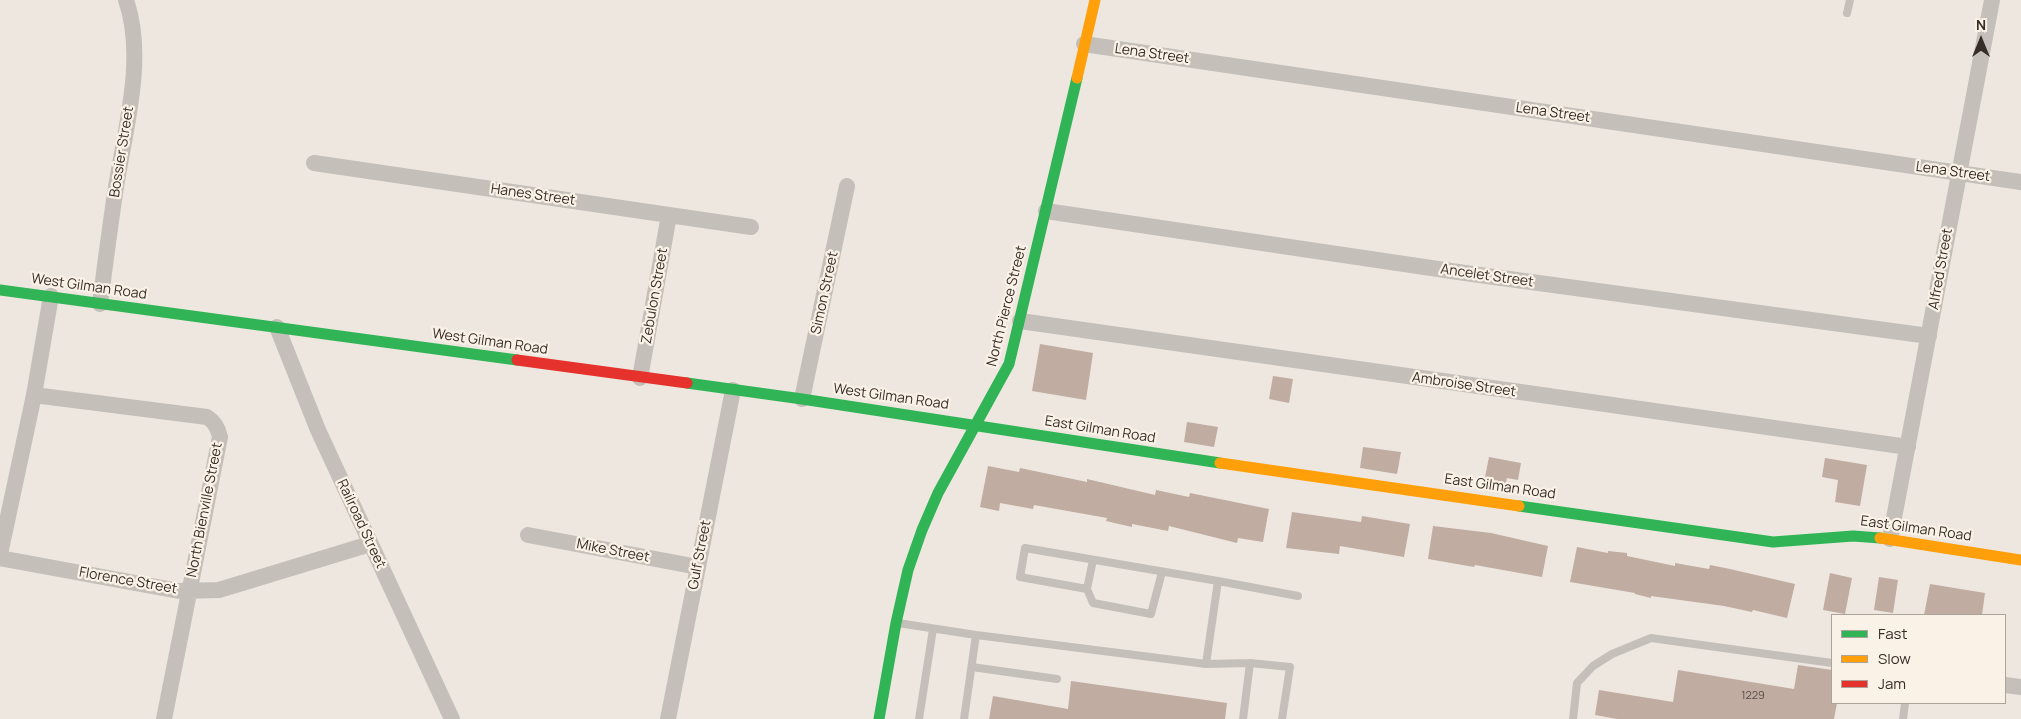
<!DOCTYPE html>
<style>
body{margin:0}
#map{position:relative;width:2021px;height:719px;overflow:hidden;background:#ede7e0;font-family:Manrope,sans-serif}
canvas{display:block}
.legend{position:absolute;left:1831px;top:614px;width:175px;height:90px;box-sizing:border-box;background:#faf2e7;border:1px solid #aca39a;margin:0;padding:6px 9px;list-style:none;font-size:15px;color:#362d27}
.legend li{display:flex;align-items:center;gap:10px;height:25px}
.legend b{width:25px;border:1px solid #aca39a}
.north{position:absolute;left:1956px;top:15px;width:50px;height:50px;-webkit-text-stroke:4px #faf2e7;paint-order:stroke;rotate:0deg;font-size:14px;font-weight:700;line-height:20px;text-align:center;color:#362d27}
.north::after{content:'';display:block;margin:auto;width:18px;height:22px;background:#362d27;clip-path:polygon(50% 0,100% 100%,50% 72%,0 100%)}
</style>
<div id="map">
<canvas width="2021" height="719"></canvas>
<ul class="legend">
<li><b style="height:6px;background:#30b455"></b>Fast</li>
<li><b style="height:6px;background:#ff9f0a"></b>Slow</li>
<li><b style="height:6px;background:#e5322d"></b>Jam</li>
</ul>
<div class="north">N</div>
</div>
<script>
const ctx = document.querySelector('canvas').getContext('2d');
ctx.lineJoin = 'round';
function paint(path, color) {
  ctx.fillStyle = color;
  ctx.fill(path, 'evenodd');
}
function strokePath(path, color, width, dash) {
  ctx.strokeStyle = color;
  ctx.lineWidth = width;
  ctx.lineCap = dash ? 'butt' : 'round';
  ctx.setLineDash(dash || []);
  ctx.stroke(path);
}
function drawText(font, color, halo, rows, align = 'center') {
  ctx.font = font + ' Manrope,sans-serif';
  ctx.lineWidth = 4.5;
  ctx.setLineDash([]);
  ctx.textBaseline = 'middle';
  ctx.strokeStyle = halo;
  ctx.fillStyle = color;
  for (const [text, x, y, turn = 0] of rows) {
    ctx.save();
    ctx.translate(x, y);
    ctx.rotate((+turn || 0) * Math.PI / 180);
    ctx.textAlign = isNaN(turn) ? turn : align;
    if (halo) ctx.strokeText(text, 0, 0);
    ctx.fillText(text, 0, 0);
    ctx.restore();
  }
}
paint(new Path2D(`
 M1040,344L1093,353L1086,400L1032,391Z
 M1273,376L1293,379L1289,403L1269,399Z
 M1187,422L1218,427L1214,447L1184,442Z
 M1363,447L1401,452L1397,474L1360,468Z
 M1489,457L1521,463L1518,480L1507,478L1505,486L1484,482Z
 M1825,458L1867,465L1860,506L1835,502L1838,480L1822,477Z
 M988,466L1019,472L1020,468L1087,482V479L1155,495L1156,490L1189,497L1190,493L1269,509L1263,542L1238,538L1237,543L1169,526L1168,531L1132,524V527L1106,521L1107,518L1034,505L1033,509L1000,503L999,511L980,507Z
 M1292,512L1361,522L1362,516L1410,524L1404,557L1340,546L1339,554L1286,548Z
 M1433,526L1491,533L1548,546L1542,577L1475,565L1474,567L1428,559Z
 M1577,547L1608,553V551L1627,553V556L1675,566V563L1709,569L1710,565L1730,569L1795,584L1787,618L1753,610L1752,612L1724,606L1651,596V598L1635,594V593L1570,582Z
 M1830,573L1852,578L1845,614L1823,610Z
 M1879,577L1898,580L1893,613L1874,610Z
 M1930,584L1985,593L1982,615H1924Z
 M1798,665L1832,670V703H1837L1834,719H1617L1595,715L1599,690L1673,702L1678,670L1794,689Z
 M1071,681L1227,703L1225,719H989L993,696L1068,709Z`), '#c0aca1');
strokePath(new Path2D(`
 M1847,13L1850,0
 M1093,560L1087,589L1020,577L1025,548L1218,581L1206,664
 M1218,581L1298,596
 M1087,589L1093,603L1151,614L1162,572
 M898,623L976,635L1206,664L1250,663L1243,719
 M1250,663L1290,667L1282,719
 M972,667L1057,679
 M919,719L933,629
 M964,719L976,635
 M1573,719L1577,683L1593,666L1612,654L1651,638L1832,663
 M1903,719L1905,703`), '#c5bfb9', 8);
strokePath(new Path2D(`
 M1084,44L2021,182
 M314,163L751,227
 M1046,211L1465,273L1929,336
 M100,304C105,265 110,226 116,187C125,129 146,58 126,0
 M1020,321L1908,447
 M277,327L318,430L452,719
 M640,378L669,215
 M34,395L207,417C215,422 218,428 220,437L164,719
 M802,399L847,186
 M528,535L698,567
 M1890,539L1992,0
 M0,554L34,395L51,296
 M0,558L179,591L219,590L370,544
 M2005,685L2021,687
 M668,719L733,390`), '#c5bfb9', 16);
strokePath(new Path2D(`
 M0,290L517,360
 M687,383L802,399L1220,463
 M1519,506L1773,542L1853,536L1880,538
 M879,719L896,623L908,570L922,530L938,493L1009,364L1077,78`), '#30b455', 11);
strokePath(new Path2D(`
 M1077,78L1095,0
 M1220,463L1519,506
 M1880,538L2021,560`), '#ff9f0a', 11);
strokePath(new Path2D(`
 M517,360L687,383`), '#e5322d', 11);
drawText('11px', '#584d46', null, [
 ["1229",1753,696]
]);
drawText('14px', '#362d27', '#faf2e7', [
 ["Lena Street",1152,54,8],
 ["Lena Street",1553,113,8],
 ["Bossier Street",122,152,-81],
 ["Lena Street",1953,172,8],
 ["Hanes Street",533,195,8],
 ["Alfred Street",1941,269,-80],
 ["Ancelet Street",1487,276,8],
 ["West Gilman Road",89,287,8],
 ["Simon Street",825,293,-78],
 ["Zebulon Street",655,296,-80],
 ["North Pierce Street",1007,306,-76],
 ["West Gilman Road",490,342,8],
 ["Ambroise Street",1464,385,8],
 ["West Gilman Road",891,397,8],
 ["East Gilman Road",1100,430,9],
 ["East Gilman Road",1500,487,8],
 ["North Bienville Street",205,510,-79],
 ["Railroad Street",361,524,65],
 ["East Gilman Road",1916,529,8],
 ["Mike Street",613,551,11],
 ["Gulf Street",700,555,-79],
 ["Florence Street",128,581,10]
]);
</script>
